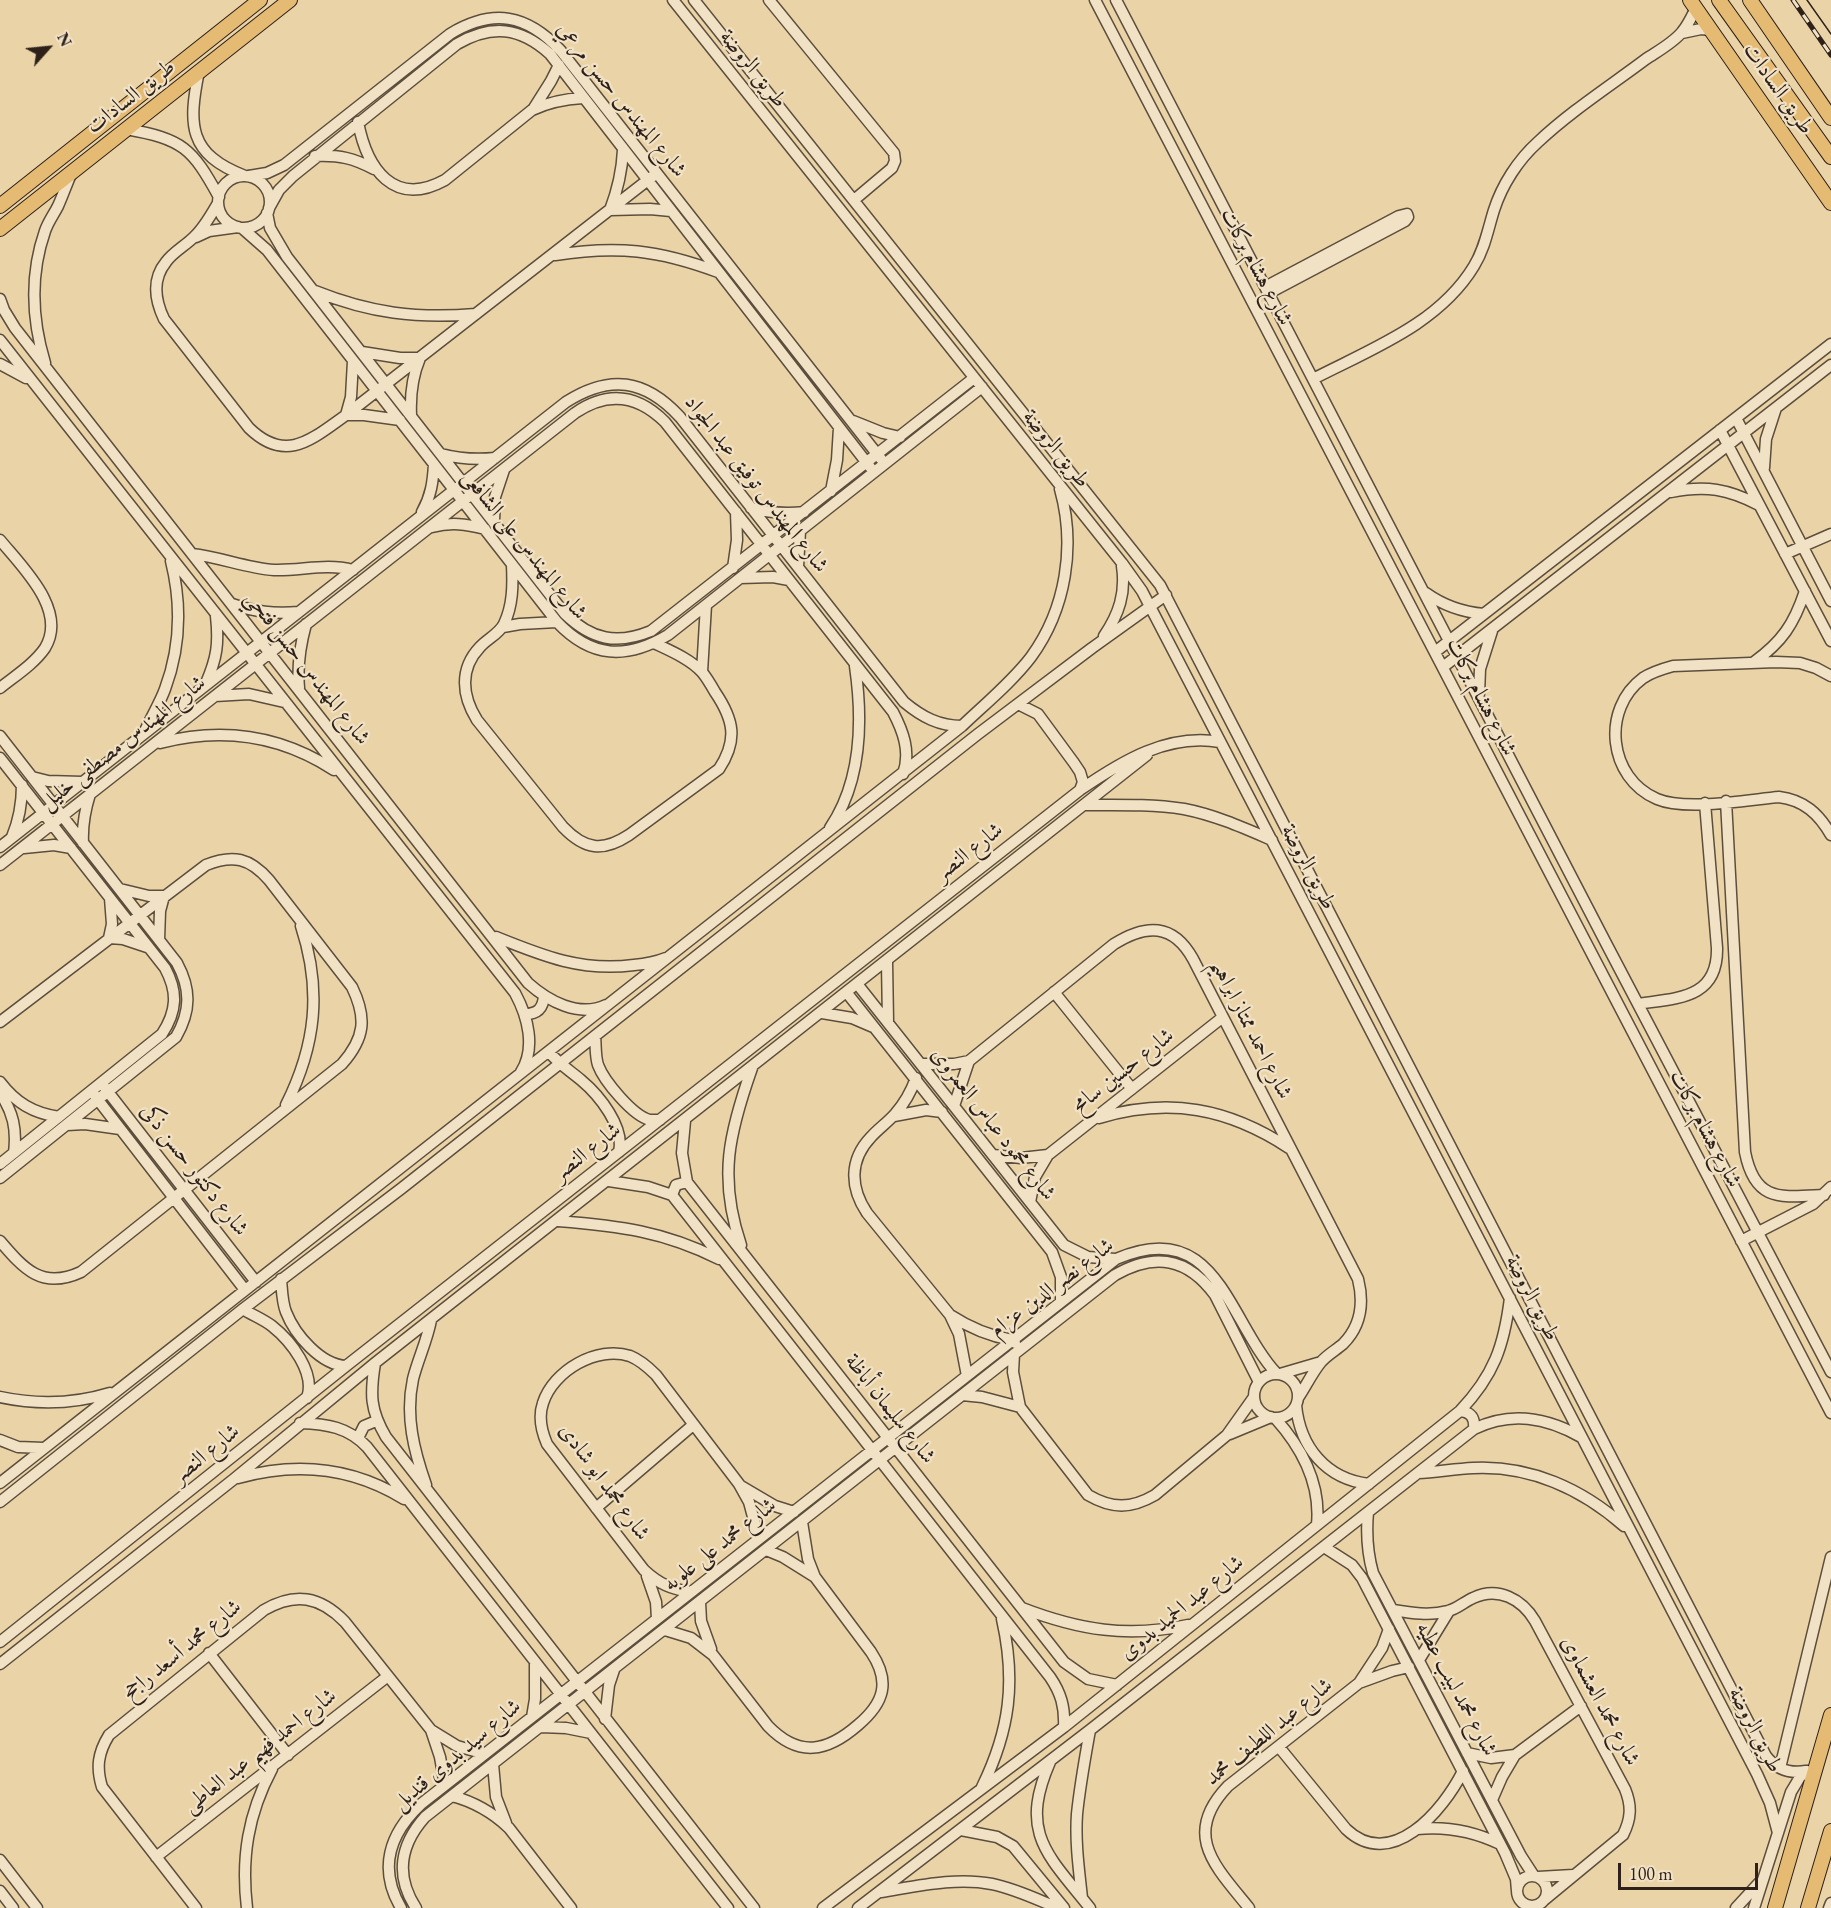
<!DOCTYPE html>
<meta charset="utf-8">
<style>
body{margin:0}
#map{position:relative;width:1831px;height:1908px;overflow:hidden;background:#ead3a6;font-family:"EB Garamond",serif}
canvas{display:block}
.north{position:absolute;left:18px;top:18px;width:60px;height:60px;-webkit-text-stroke:4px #f1e2c5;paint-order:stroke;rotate:63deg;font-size:16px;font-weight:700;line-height:24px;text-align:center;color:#2d211a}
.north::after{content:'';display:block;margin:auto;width:21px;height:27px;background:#2d211a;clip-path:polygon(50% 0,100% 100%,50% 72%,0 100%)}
.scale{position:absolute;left:1618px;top:1863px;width:140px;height:27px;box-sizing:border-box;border:3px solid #2d211a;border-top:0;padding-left:8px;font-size:18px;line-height:21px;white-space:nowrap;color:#2d211a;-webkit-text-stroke:4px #f1e2c5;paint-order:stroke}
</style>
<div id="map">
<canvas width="1831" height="1908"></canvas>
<div class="north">N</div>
<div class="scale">100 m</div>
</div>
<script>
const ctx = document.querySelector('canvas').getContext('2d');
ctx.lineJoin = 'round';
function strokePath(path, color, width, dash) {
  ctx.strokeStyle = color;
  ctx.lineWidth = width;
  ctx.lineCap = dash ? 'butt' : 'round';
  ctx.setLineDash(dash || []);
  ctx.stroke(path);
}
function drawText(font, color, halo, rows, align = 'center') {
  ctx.font = font + ' "EB Garamond",Amiri,serif';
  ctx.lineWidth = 4.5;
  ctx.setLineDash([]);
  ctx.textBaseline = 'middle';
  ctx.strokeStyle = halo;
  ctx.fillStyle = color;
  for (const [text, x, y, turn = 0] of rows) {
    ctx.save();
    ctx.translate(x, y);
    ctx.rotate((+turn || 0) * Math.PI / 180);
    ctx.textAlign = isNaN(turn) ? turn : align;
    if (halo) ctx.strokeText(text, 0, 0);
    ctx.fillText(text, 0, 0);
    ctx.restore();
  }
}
const minor = new Path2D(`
 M673,0L1122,563L1142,591L1757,1774L1770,1803L1778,1833
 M694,0L1160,585L1766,1756C1776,1769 1790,1774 1806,1771
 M769,0L894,153L895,161L892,168L854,200
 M1095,0L1831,1413
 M1116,0L1608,947L1831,1372
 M1682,33L1701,29L1711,30
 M199,71C188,125 188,154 245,176
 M534,108L551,81L559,65
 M358,122C367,169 394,208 445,180L532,110C549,102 564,99 583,98
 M126,129C183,139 192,148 219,197
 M623,150C622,172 618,189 610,210L650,209L671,211
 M315,156C340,155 353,158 374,169
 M249,176L267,173L284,165L450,34C493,8 527,14 561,51L881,459
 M218 202a26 26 0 1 1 52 0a26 26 0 1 1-52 0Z
 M218,203C211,215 204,228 194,237C185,246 173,252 166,262C152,279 155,300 164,319L249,428C286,464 312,439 346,415L653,176
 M269,208L279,190L293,176L457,44C492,24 520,27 550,54L870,467
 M267,213L270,228L287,257L565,614C592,640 617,645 651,631L974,378
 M242,228L267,250L557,622C591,658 626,660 668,635L982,387
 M196,237L209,231L238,227
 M555,255C617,245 659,250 718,272
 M1265,287L1399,216L1407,214L1408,217L1405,221L1269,293
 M315,291C370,313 416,319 476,314
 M0,299L4,310L15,328L528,983C548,1001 579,1018 606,1005
 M0,340L515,993C528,1017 536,1048 521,1072
 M362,352L400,358H420C412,377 410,394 411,415
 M353,361L351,397L346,415H364L400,420
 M45,363C32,320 30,274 45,231C48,222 54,214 58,206C63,195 67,183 72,172
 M0,364L26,378
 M1313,379C1371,349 1439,324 1474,266C1485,248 1488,229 1494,210C1502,185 1518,160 1538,142C1571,111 1610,86 1646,59C1658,51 1673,43 1682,32C1688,25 1692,16 1696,8
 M1736,418L1831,601
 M853,421L883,433L900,437
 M1720,430L1831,641
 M441,454C460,459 476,460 495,458
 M1764,468L1766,439L1776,408
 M831,491L837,460L839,428
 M1671,492C1706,485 1728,489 1759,505
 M751,508C769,513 785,514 804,512
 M422,512C431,496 433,482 434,464
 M494,521L495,497L504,470
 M432,527C451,522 466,524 485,529
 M0,540C22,567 68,610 45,648C34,664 15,676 0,688
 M192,554C220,557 246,568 274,570C301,571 326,563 353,570
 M1785,554L1831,534
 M512,565C513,585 513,605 504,624C499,634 487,639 480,647C459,669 462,696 477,720L563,827C585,850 603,852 629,835L719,769C738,740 734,720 715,692C711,685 707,678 702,672C690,659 671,651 654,643
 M798,567L800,531
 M733,568L737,540L736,512
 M740,578L773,577L789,580
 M1426,593C1444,606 1462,612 1484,614
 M232,604C255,612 274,614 299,612
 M503,627L520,624L557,622
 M1104,636C1119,614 1126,593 1122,566
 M1435,652L1831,344
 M1754,662C1782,642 1794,624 1805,591
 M1443,667L1831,365
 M702,672L706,605
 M1831,676L1816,668L1800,663L1776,662L1673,666C1662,669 1652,672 1643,678C1601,709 1608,778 1657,799C1685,811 1747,800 1779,797C1804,800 1819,814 1831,835
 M206,683C217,658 219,643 216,616
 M299,688C297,666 300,646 306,624
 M1479,694L1480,669L1492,631
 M215,696L249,694L284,702
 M1018,704L1038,714L1074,763L1080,772L1083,782L1080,790
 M145,731C151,717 160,703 165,689C181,646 182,605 171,561
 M0,736L177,963C191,989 191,1011 176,1037L0,1178
 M160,743C221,727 280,735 334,770
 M0,758L165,968C178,992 177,1011 162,1034L0,1164
 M32,777L48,781L82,782
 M1726,801L1745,1152C1755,1203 1781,1197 1824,1195
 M1086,805C1119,805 1151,804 1184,809C1215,815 1244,828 1272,840
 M830,828C862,781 863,721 855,666
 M12,837C19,820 22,804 22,785
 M83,843C82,825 85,810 90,794
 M0,847L566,402C610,374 645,379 680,417L904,702C922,717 939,726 962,726
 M24,848L54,845L71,848
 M0,865L575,413C607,391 637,394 665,422L893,712C903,731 911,752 903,774
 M120,889L149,896H164L160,911L159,940
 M110,898L112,924L109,938L123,939L147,947
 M496,937C543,956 582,972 634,965C645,964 656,962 666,958
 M887,962L888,1022
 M858,985L1064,1245L1088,1257L1115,1259
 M1054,992L1132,1089
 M847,993L1052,1252L1061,1277V1302
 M1638,1004C1677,998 1718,999 1717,948L1705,803
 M822,1013L852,1018L873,1027
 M525,1014C537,1014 543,1009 544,996
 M0,1022L206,865C233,854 250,858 269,880L352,987C367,1018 365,1038 342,1064L81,1272C42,1290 24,1269 0,1241
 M595,1036C596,1045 595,1056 598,1065C604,1081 633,1116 650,1120C654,1120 657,1120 660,1120
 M549,1052C559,1064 569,1070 581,1080C599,1095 625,1127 619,1152
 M921,1064H954L969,1061
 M916,1078C911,1092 904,1104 895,1114C887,1123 878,1129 871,1137C849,1160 850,1188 867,1213L950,1315L959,1334L967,1376
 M0,1082C16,1103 33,1113 59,1117
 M105,1088L256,1282
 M0,1093C13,1112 17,1129 14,1153
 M95,1096L245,1290
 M286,1105C316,1045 322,990 301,926
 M954,1106L969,1061L1114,944C1146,924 1173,923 1193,959L1358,1279C1364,1303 1361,1326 1343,1344C1336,1350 1327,1355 1321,1362C1312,1373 1306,1386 1298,1398
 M894,1116L926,1110L942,1112
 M1099,1118C1169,1097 1228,1108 1289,1148
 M685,1121L682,1153L687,1182L1064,1662L1088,1679L1117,1685
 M67,1125L85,1124L120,1129
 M993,1155L1021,1158L1048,1155
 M609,1181L648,1187L672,1195L1050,1677C1061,1693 1065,1707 1064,1727
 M672,1195L676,1185L687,1182
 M1030,1202L1035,1177L1048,1155L1223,1017
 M558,1221C619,1226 663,1231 719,1259
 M1741,1241L1813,1204L1831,1187
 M741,1245C718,1178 729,1133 752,1068
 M281,1279C282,1290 282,1302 286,1312C295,1335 321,1365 346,1366
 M243,1309C252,1315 263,1319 272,1326C291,1341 316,1373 307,1398
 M950,1315C970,1328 989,1336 1012,1340L1015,1343
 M1014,1354L1013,1372L1020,1407L1088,1495C1112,1509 1131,1509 1155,1495L1227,1435L1254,1397
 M375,1363C370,1394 370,1410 386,1437L754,1908
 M1280,1374L1321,1362
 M1254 1396a22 22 0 1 1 44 0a22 22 0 1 1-44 0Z
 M962,1395L982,1397L1020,1407
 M0,1397C37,1405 74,1404 110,1393
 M1296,1405C1300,1447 1326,1479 1369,1484
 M1460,1411C1471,1412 1475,1418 1474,1429
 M1275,1418C1302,1448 1321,1484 1317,1525
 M300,1423C327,1424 348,1427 367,1447L728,1908
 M1230,1434L1271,1417
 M358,1438L364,1426L376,1421
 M0,1440L18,1447L44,1448
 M1418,1473C1436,1472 1455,1469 1473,1468C1530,1465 1582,1489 1624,1526
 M238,1478C295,1462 352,1467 404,1499
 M0,1483L962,726C985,704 1012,682 1031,657C1066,609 1076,546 1060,489
 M426,1485C414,1451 405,1416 413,1379C418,1359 427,1341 431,1320
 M741,1486L775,1506L794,1512
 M0,1502L243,1309L402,1188L978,734L1092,648L1166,595
 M596,1508L693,1425
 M1368,1512C1366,1534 1367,1552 1373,1573L1521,1856L1534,1876
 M1324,1547L1352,1565L1362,1578L1505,1853L1516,1879L1517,1891
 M766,1550L783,1557L815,1577
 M647,1576L656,1602L657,1619
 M691,1592C671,1589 659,1584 644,1570L547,1444C541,1430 538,1417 543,1403C553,1371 597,1345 630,1356C640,1360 648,1367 656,1375L739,1484L749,1502L759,1539
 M700,1602L701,1621L711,1649
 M1022,1608C1079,1630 1128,1638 1188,1625
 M1393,1610C1411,1613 1430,1616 1448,1611C1457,1609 1464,1602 1473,1598C1498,1586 1522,1599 1535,1621L1625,1789C1632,1806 1631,1819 1623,1835L1543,1901
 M665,1630L691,1638L713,1655L768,1726C799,1758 827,1752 858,1725C884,1703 891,1682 871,1652L815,1577L808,1559L802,1522
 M0,1642L346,1366L1080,790C1122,761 1168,733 1220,742
 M209,1653L288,1755
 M1419,1660L1449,1611
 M0,1664L234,1479L375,1363L1147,755
 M1359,1683L1382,1648L1389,1629
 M532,1717L535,1699V1662
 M605,1719L609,1685L614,1670
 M541,1727L566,1728L591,1733
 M431,1730L457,1746L485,1754
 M1279,1747L1346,1829C1391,1872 1443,1811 1463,1771
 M1467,1753L1491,1758L1515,1755
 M1050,1762C1019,1833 1047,1854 1090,1908
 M493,1764L496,1797L506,1823
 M1780,1768L1831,1557
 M982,1787C1010,1730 1016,1681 1002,1619
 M452,1796C475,1802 492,1812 509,1828L571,1908
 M1492,1800L1502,1777L1515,1755L1581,1706
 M1417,1829C1447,1826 1473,1831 1500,1844
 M961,1830L997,1837L1013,1846L1064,1908
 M156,1857L388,1676
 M0,1860L37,1908
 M1517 1891a15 15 0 1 1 30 0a15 15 0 1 1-30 0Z
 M1538,1877L1573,1875
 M0,1891L13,1908
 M881,1892C918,1886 956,1877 992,1884C1016,1889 1036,1899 1058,1908
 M1082,1898C1079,1870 1075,1842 1077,1814C1080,1785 1085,1758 1090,1730
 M196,1908L102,1787C96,1767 98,1753 109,1735L264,1610C295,1592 320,1596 345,1622L431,1730L440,1757L445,1785
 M247,1908C241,1858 248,1814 272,1769
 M401,1908C378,1869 389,1834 421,1804L1116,1259C1217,1215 1227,1320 1277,1374
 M416,1908C395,1876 400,1845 425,1817L1115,1275C1155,1252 1188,1258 1215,1295L1259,1382
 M823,1908L1064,1727L1460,1411C1494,1375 1504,1346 1510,1298
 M858,1908L1090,1730L1474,1429C1511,1411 1546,1417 1581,1437
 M1249,1908C1216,1867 1181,1835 1228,1786L1359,1683L1392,1671L1409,1667
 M1736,1908L1759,1883
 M1754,1908L1791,1792L1800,1777L1807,1771
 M1829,1908L1831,1903`);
const major = new Path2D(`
 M1690,0L1831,203
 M1719,0L1831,157
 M1750,0L1831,118
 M0,206L260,0
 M0,229L290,0
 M1775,1908L1831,1715
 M1808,1908L1831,1831`);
strokePath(minor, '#5c4e3d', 13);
strokePath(major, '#2d211a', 16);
strokePath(minor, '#f1e2c5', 10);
strokePath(major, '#e5ba73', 14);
strokePath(new Path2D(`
 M1807,0L1831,34`), '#2d211a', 1.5);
const rail = new Path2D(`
 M1793,0L1831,55`);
strokePath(rail, '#2d211a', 5);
strokePath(rail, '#f1e2c5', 3, [9]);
drawText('22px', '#2d211a', '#f1e2c5', [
 ["طريق الروضة",753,69,51],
 ["طريق السادات",1778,89,55],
 ["طريق السادات",131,97,-38],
 ["شارع المهندس حسن مرعي",621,100,51],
 ["شارع هشام بركات",1256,267,62],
 ["طريق الروضة",1056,449,51],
 ["شارع المهندس توفيق عبد الجواد",756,484,52],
 ["شارع المهندس على الشافعى",524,545,51],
 ["شارع المهندس حسن فتحي",307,668,52],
 ["شارع هشام بركات",1481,697,63],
 ["شارع المهندس مصطفى خليل",123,743,-38],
 ["شارع النصر",969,852,-38],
 ["طريق الروضة",1308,867,62],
 ["شارع احمد ممتاز ابراهيم",1251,1029,63],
 ["شارع حسين سامح",1123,1071,-38],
 ["شارع محمود عباس العمروى",993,1124,52],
 ["شارع هشام بركات",1705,1129,62],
 ["شارع النصر",587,1152,-38],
 ["شارع دكتور حسن ذكى",194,1170,52],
 ["شارع نصر الدين عزام",1052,1288,-37],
 ["طريق الروضة",1532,1298,63],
 ["شارع سليمان أباظة",890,1409,52],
 ["شارع النصر",206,1454,-39],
 ["شارع محمد ابو شادى",604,1482,54],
 ["شارع محمد على علوبه",720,1545,-38],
 ["شارع عبد الحميد بدوى",1182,1608,-39],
 ["شارع محمد أسعد راجح",182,1650,-39],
 ["شارع محمد لبيب عطيه",1456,1689,62],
 ["شارع محمد العشماوى",1600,1701,62],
 ["طريق الروضة",1755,1730,63],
 ["شارع عبد اللطيف محمد",1269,1732,-39],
 ["شارع احمد فهيم عبد العاطى",260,1751,-38],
 ["شارع سيد بدوى قنديل",457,1755,-40]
]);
</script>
